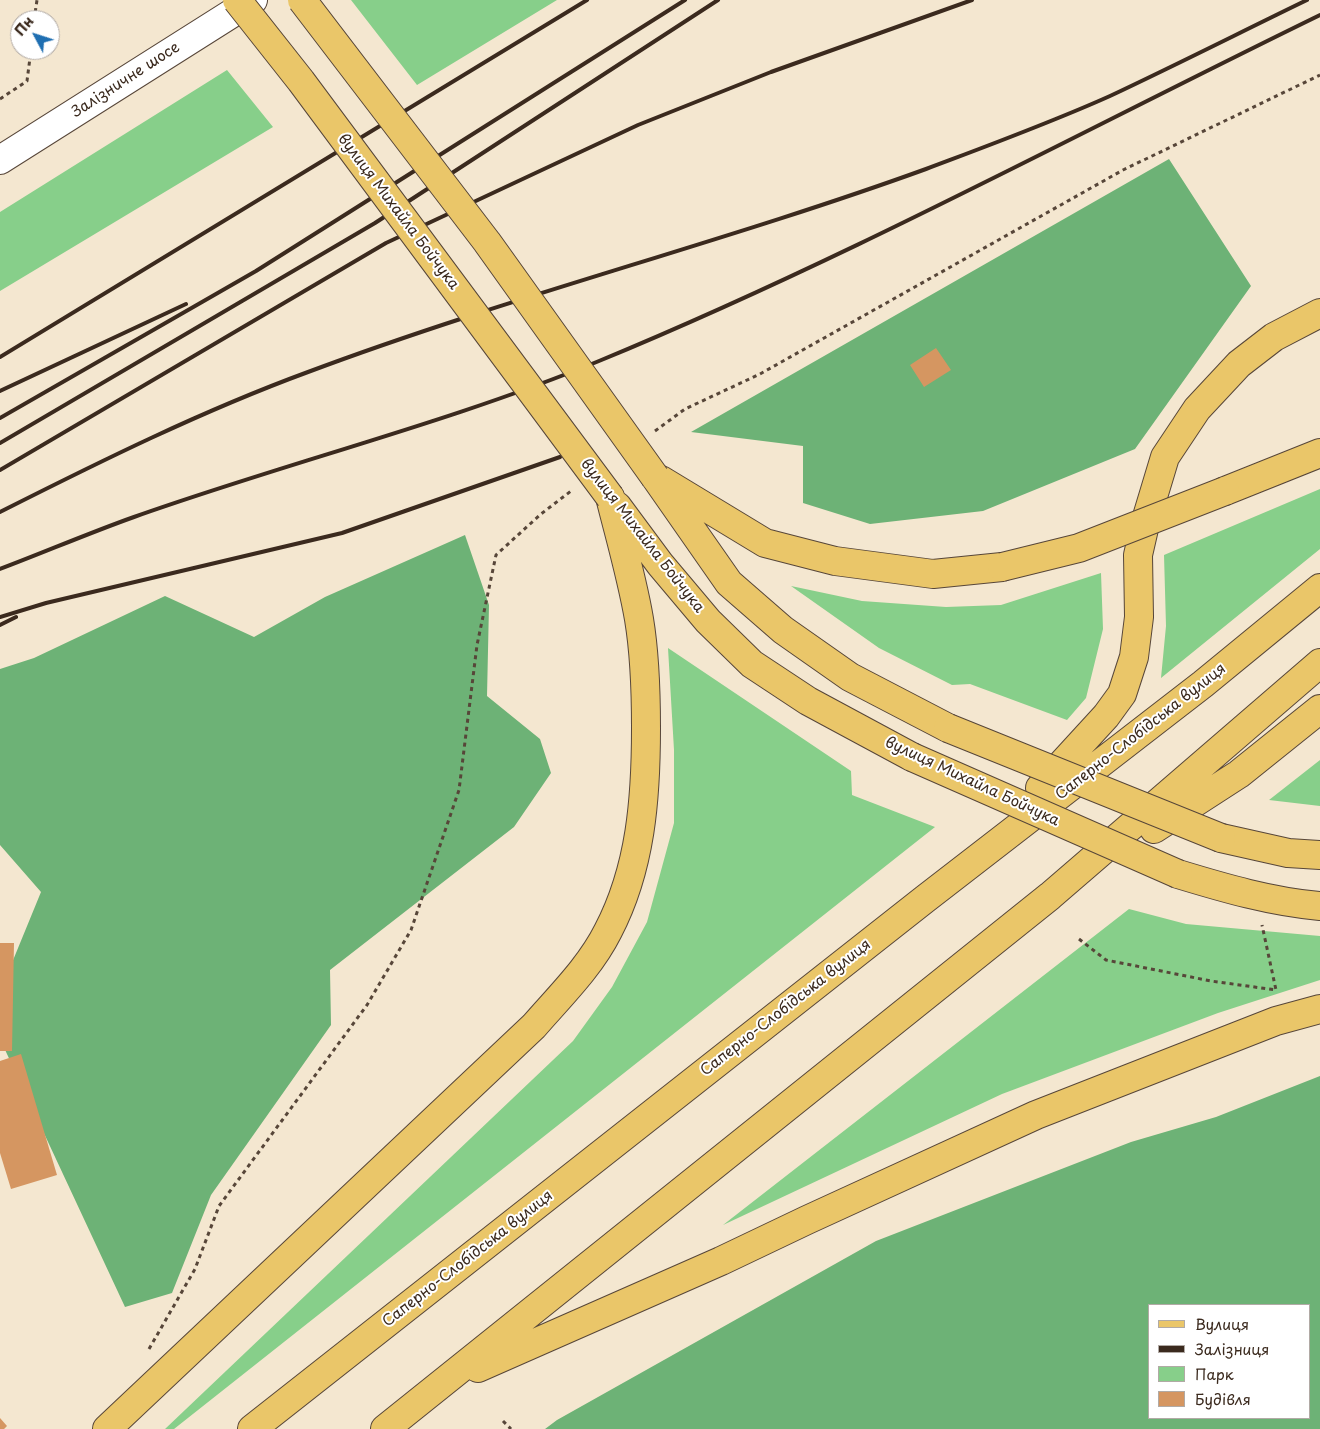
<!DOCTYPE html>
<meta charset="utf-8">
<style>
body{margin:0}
#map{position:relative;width:1320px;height:1429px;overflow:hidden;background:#f4e7d0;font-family:"Playpen Sans",sans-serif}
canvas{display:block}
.legend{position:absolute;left:1148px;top:1304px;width:162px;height:115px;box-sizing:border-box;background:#fff;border:1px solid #b1aaa5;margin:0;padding:6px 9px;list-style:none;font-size:15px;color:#3b2a1e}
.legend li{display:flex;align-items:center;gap:10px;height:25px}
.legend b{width:25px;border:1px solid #b1aaa5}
.north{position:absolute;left:10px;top:10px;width:50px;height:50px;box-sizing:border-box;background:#fff;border:1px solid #b1aaa5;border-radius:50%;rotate:310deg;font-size:14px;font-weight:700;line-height:20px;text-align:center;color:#3b2a1e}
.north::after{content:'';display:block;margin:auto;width:18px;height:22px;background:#1f6fb2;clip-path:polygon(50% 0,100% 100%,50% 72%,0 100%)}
</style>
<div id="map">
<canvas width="1320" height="1429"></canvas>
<ul class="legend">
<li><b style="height:6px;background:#eac669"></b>Вулиця</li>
<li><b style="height:6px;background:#3b2a1e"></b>Залізниця</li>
<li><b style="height:14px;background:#87cf8a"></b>Парк</li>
<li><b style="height:14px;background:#d59661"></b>Будівля</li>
</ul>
<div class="north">Пн</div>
</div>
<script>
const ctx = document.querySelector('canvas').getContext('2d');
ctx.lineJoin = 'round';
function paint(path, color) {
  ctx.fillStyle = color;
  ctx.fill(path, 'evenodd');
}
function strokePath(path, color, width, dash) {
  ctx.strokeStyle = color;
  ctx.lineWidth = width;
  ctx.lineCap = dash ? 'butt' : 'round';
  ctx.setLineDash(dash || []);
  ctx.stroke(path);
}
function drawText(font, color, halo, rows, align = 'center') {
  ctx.font = font + ' "Playpen Sans",sans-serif';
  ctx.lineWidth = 4;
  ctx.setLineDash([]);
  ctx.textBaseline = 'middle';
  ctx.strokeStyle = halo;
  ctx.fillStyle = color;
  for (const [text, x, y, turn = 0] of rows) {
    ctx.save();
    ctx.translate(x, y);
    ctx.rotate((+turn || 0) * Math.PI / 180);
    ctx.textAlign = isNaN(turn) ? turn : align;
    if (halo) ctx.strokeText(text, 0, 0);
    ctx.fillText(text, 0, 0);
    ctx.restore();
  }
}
paint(new Path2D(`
 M351,0H557L417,85Z
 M227,70L273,127L0,291V212Z
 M1320,489V549L1161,678L1166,626L1164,555Z
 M1101,573L1103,629L1086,698L1067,720L970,684L952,685L879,648L791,586L862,601L946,607L1001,605Z
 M668,648L851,771L852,795L935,827L174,1429H165L573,1041L612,987L647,922L674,823V750Z
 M1320,760V806L1269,800Z
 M1129,909L1186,924L1320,936V980L1218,1013L1002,1094L723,1225Z`), '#87cf8a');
paint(new Path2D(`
 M1169,159L1251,286L1135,449L983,511L870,524L803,503V446L691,432Z
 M465,535L489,605L487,696L540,739L551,773L514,827L330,970L331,1025L211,1195L172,1293L125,1307L0,1039V992L41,892L0,845V669L34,658L165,596L254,637L325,597Z
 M1320,1076V1429H545L557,1420L876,1241L1131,1142L1216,1117ZM1309,1305V1418H1149V1305Z`), '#6db276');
paint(new Path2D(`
 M936,348L951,370L924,387L910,365Z
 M0,943H14L12,1051H0Z
 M21,1054L57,1175L11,1189L0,1153V1061Z
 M0,1418L7,1426L4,1429H0Z`), '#d59661');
const tertiary = new Path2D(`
 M0,160L253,0`);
const primary = new Path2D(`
 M655,477L729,583L783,630L850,677L948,728
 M661,480L765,543L835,561L933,574L1002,567
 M1225,491L1320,453
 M617,506L660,564L708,621L752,664L808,701L912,757
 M1040,788L1106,716L1122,694L1134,657L1139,617L1138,555L1146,520L1165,457L1197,409L1239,364L1274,337L1320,313
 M1154,829L1239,774L1320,709
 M1221,838L1288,853L1320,855
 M1178,874C1224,888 1272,902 1320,906
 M478,1368L721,1261L807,1220L1036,1115L1276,1021L1320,1009
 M107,1429L534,1026C560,996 590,967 608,931C641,868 646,798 646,728C646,691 645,655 639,619C632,578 620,537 610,497
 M252,1429L925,899L1203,684L1320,588
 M385,1429L1050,896L1320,663`);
strokePath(tertiary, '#574639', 30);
strokePath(primary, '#574639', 30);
strokePath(new Path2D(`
 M34,20L37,0
 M0,99L27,81L31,50
 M655,431L685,409L760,374L1123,170L1320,75
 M1079,939L1106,960L1211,981L1276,990L1262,925
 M149,1349L195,1269L219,1206L367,1005L411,930L459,790L477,645L496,555L541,514L571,491
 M503,1421L511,1429`), '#574639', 3, [4, 4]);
strokePath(tertiary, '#fff', 28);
strokePath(primary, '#eac669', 28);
strokePath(new Path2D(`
 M0,357L587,0
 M0,391L186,304
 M0,418L256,271L685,0
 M0,443L375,223L718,0
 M0,470L386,243L638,125L771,72L972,0
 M0,512C101,461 202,411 308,372C511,296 722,243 926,169C987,146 1050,123 1110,96C1176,65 1241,32 1307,0
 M0,569C45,552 89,533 134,517C289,462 448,423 599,361C846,259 1080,132 1320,15
 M0,617L46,603L342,533L560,457
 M0,625L16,617`), '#3b2a1e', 4);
const primaryBridge = new Path2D(`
 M237,0L301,81L610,497
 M302,0L487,242L655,477
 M1002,567L1079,548L1225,491
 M948,728L1221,838
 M912,757L1178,874`);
strokePath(primaryBridge, '#574639', 30, []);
strokePath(primaryBridge, '#eac669', 28);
drawText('15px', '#3b2a1e', '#fff', [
 ["Залізничне шосе",126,80,-33],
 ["вулиця Михайла Бойчука",398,212,53],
 ["вулиця Михайла Бойчука",642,536,52],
 ["Саперно-Слобідська вулиця",1141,732,-38],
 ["вулиця Михайла Бойчука",972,782,25],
 ["Саперно-Слобідська вулиця",786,1008,-38],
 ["Саперно-Слобідська вулиця",468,1259,-38]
]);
</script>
